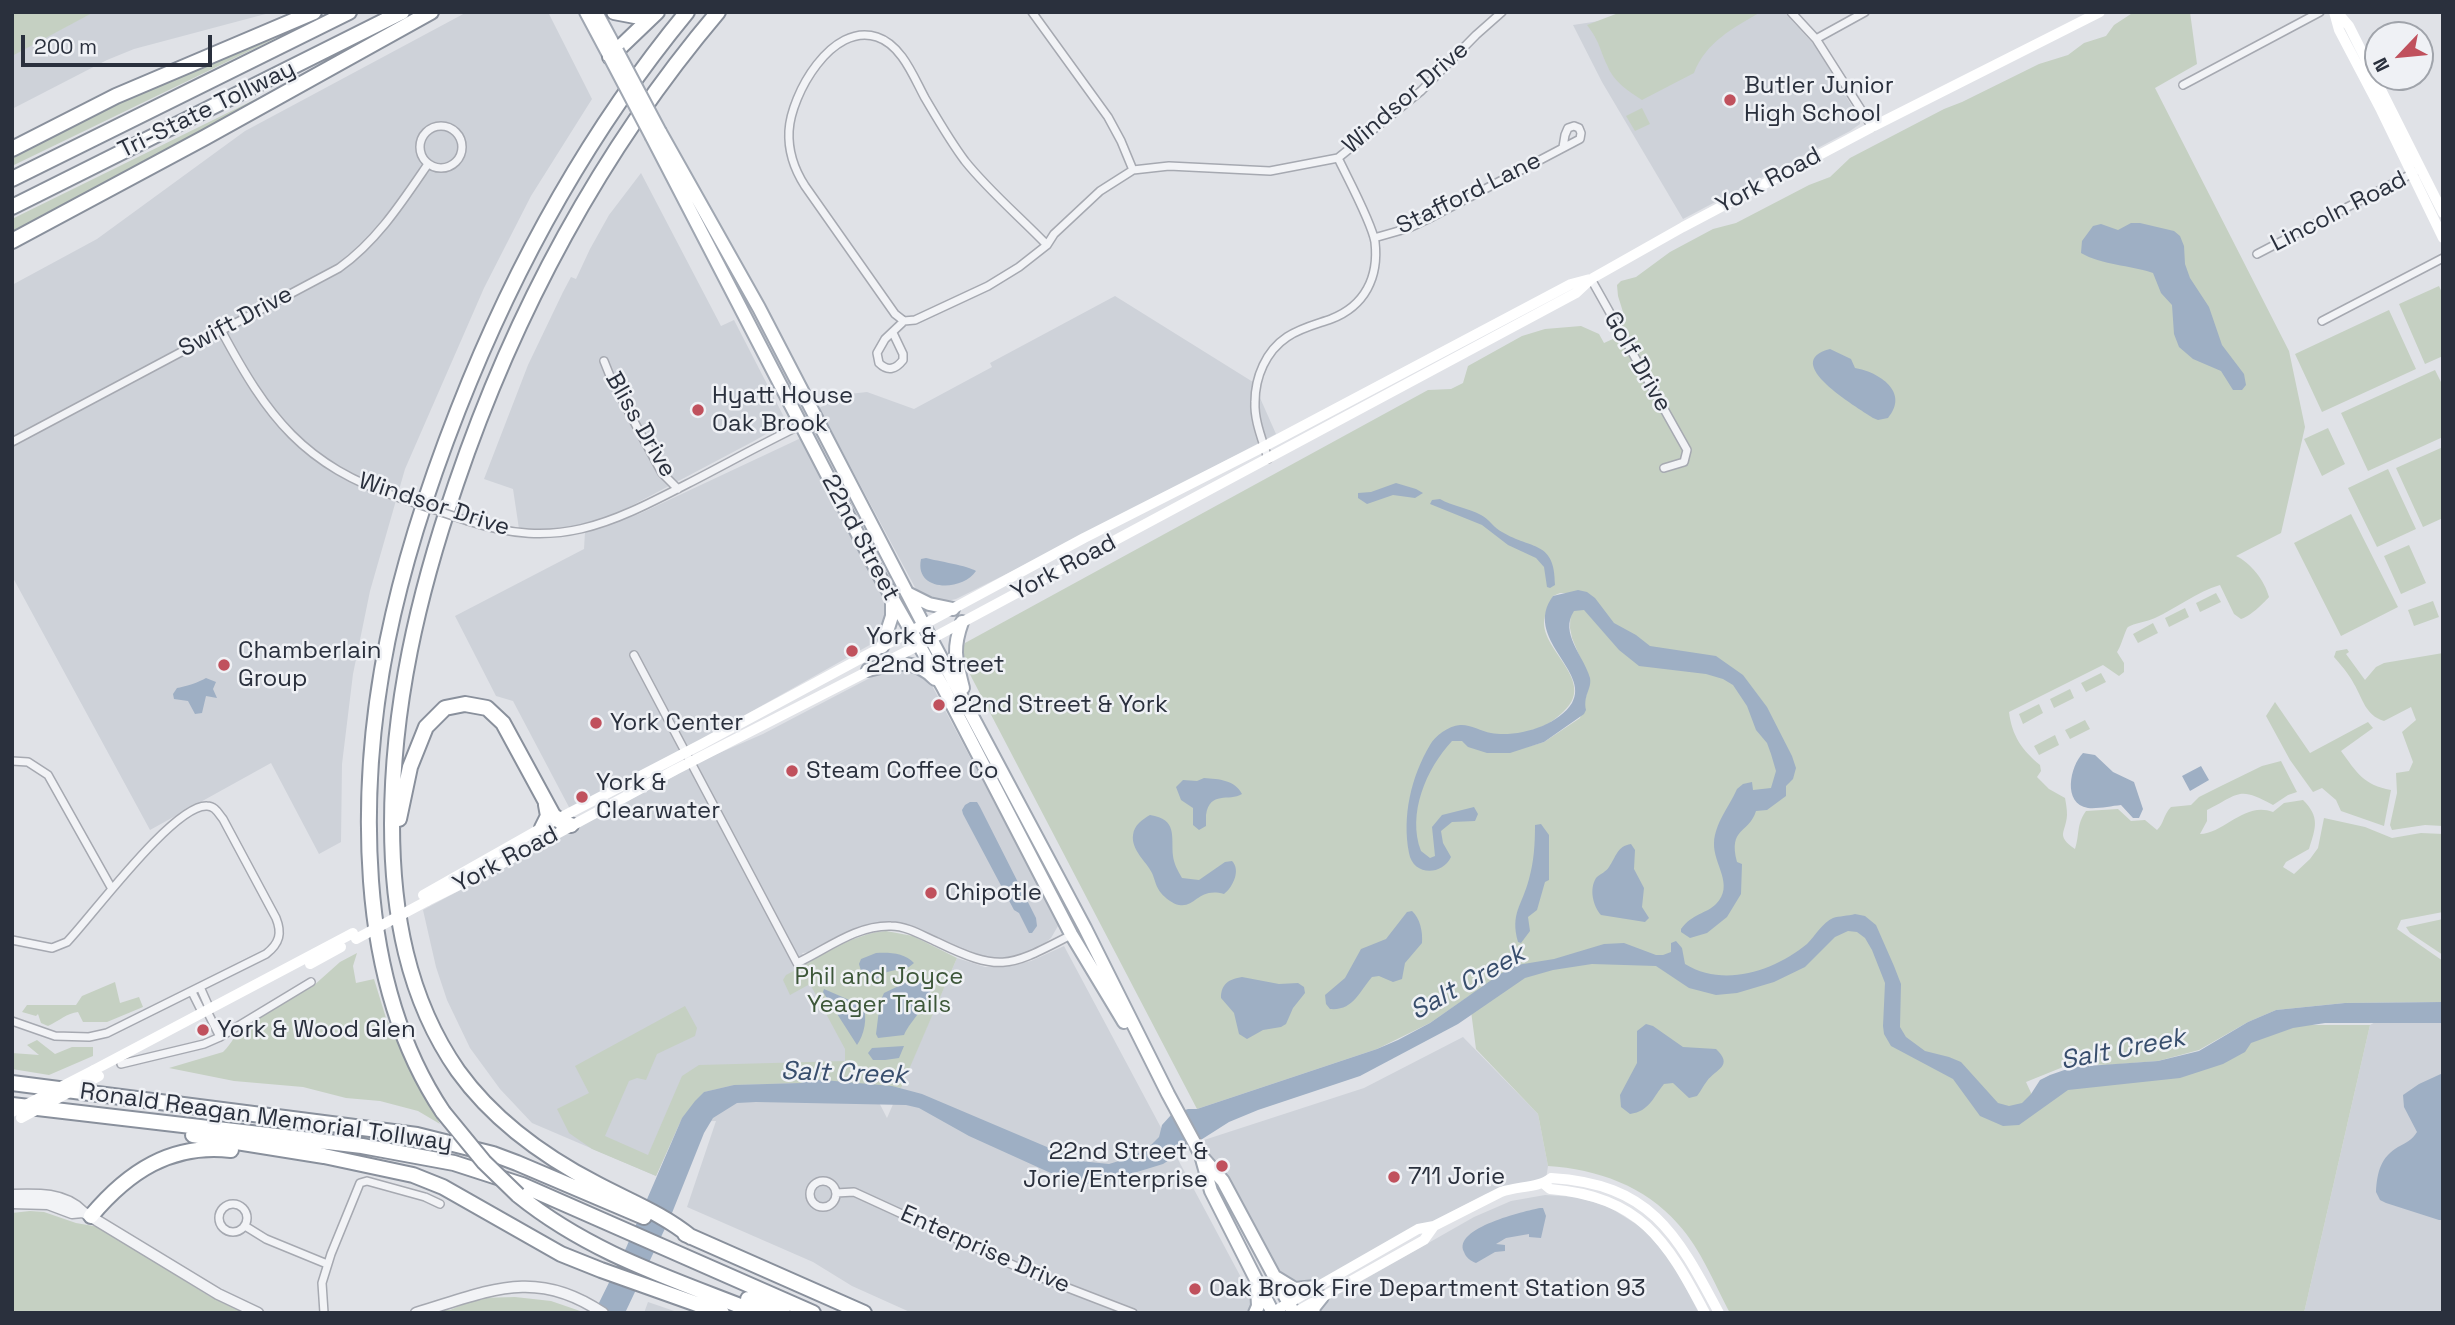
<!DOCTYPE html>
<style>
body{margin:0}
#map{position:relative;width:2455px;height:1325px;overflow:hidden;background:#e0e2e7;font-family:"Space Grotesk",sans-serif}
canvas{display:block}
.frame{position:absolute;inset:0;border:14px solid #2a303d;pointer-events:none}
.north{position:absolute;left:2364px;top:21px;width:70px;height:70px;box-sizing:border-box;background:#eff1f5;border:2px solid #a0a4ab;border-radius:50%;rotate:244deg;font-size:19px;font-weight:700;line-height:28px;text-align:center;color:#2a303d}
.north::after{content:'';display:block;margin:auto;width:24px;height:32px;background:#c0515d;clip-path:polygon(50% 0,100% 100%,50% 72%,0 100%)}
.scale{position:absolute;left:21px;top:35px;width:191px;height:32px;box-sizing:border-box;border:4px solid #2a303d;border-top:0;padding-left:9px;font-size:21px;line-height:24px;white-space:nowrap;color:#2a303d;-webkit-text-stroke:5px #eff1f5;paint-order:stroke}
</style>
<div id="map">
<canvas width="2455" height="1325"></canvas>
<div class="frame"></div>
<div class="north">N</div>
<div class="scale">200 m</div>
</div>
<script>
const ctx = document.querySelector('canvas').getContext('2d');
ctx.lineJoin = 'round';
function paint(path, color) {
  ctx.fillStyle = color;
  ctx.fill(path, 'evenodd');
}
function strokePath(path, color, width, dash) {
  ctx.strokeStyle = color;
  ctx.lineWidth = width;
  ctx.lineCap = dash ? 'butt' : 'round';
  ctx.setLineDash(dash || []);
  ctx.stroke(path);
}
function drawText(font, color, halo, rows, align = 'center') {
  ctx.font = font + ' "Space Grotesk",sans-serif';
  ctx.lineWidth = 5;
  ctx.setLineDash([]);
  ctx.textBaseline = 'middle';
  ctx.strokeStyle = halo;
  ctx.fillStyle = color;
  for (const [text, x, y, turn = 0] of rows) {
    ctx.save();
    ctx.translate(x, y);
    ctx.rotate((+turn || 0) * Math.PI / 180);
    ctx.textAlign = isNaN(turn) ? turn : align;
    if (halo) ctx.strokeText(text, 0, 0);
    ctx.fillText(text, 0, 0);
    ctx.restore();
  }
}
paint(new Path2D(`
 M93,12H273L134,49L107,60L12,109V55Z
 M467,12H548L592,99L531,196L484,288L405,469L370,591L353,674L342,764L341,842L319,854L271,763L150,830L12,576V285L97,239L245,131Z
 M1621,12H1784L1817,48L1860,120V124L1850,131L1683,219L1602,82L1573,25L1606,20Z
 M641,173L721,326L734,320L785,419L778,427L754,441L616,514L591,525L564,530L519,529L513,489L484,479L528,365L563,292L571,277L576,279L590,249L609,215Z
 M1115,296L1253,382L1276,434L1081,537L956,599L936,603L918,593L819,408L849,394L867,392L914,409L992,367L990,363Z
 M801,438L887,604L885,629L875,642L690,746L570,809L513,701L496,696L455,616L584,549L585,532L639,514Z
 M910,666L929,680L1054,915L1058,926L1051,938L1044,944L1024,954L1005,959H986L962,951L913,927L885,923L862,927L811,952L802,953L887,1118L957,958L985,967H1004L1031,961L1064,946L1260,1313H912L852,1286L813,1262L687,1207L716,1121L680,1122L656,1176L532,1123L500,1089L470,1048L447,1000L436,967L423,910L710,757L763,734L887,669Z
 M2443,1018V1313H2304L2370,1025L2379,1020Z
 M1463,1037L1538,1114L1548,1166L1546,1179L1486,1194L1289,1296L1201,1141L1364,1088Z
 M1545,1195L1577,1197L1609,1207L1644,1229L1672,1262L1699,1313H1315L1323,1303L1474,1217L1511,1201Z
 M648,1302L680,1313H644Z`), '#ced2d9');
paint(new Path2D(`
 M12,12H94L12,56Z
 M1621,12H1761C1734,27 1705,43 1694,73L1642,100C1628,91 1613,81 1607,65C1599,48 1600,42 1587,25Z
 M2134,12H2190L2197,64L2155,88L2289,351L2305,427L2281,533L2236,556C2250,562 2265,581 2269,597C2263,604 2249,617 2241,619L2234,614L2220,585C2196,592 2177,608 2155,618C2147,622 2134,623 2128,627C2126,628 2121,647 2117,652L2124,663V672L2119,676L2103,665L2009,712C2012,736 2022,750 2040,765L2041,771L2037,777L2049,789L2065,798C2066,803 2067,809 2067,815C2066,833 2055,835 2075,849C2080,834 2076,825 2086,811L2118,809L2131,821L2145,820L2157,830C2164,824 2163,815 2171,807L2191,805L2199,797L2221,786L2262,766L2281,761L2297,792L2288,795L2273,805C2239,786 2240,793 2207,810V821L2200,834C2225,833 2245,801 2273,812L2284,803L2303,800C2320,817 2316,827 2309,849L2286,862L2283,867L2294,874L2310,859L2318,848L2324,818L2365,827L2392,838L2421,833L2443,834V912L2401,920L2397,929L2443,961V1002L2345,1003L2276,1010L2248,1022L2199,1050L2158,1061L2107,1065L2073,1063L2026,1082L2038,1108L2067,1085L2253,1039L2294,1025H2370L2304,1313H1730C1714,1283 1701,1249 1678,1224C1645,1186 1597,1169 1548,1166L1538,1114L1476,1049L1469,996L1430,1023L1377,1049L1197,1109L963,661L961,655L965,643L1428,390L1451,389L1463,383L1468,366L1522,336L1545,329L1581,326L1599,334L1604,343L1626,333L1618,315L1623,312L1618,296L1617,285L1621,281L1636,277L1670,252L1713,229L1736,223L1809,185L1830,177L1850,158L1944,109L1962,102L2039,64L2068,55L2084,43L2106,36L2114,25ZM1560,593H1571L1570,628L1572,638L1590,682L1580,718L1544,742L1520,749L1532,730C1545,727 1555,720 1564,711C1596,682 1544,652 1544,623C1544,615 1550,604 1553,596Z
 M301,24V26L12,166V159L22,153L20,149L95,111Z
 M274,90L54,213L52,210L42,215L45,220L12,235V219Z
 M1642,108L1650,124L1635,131L1626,116Z
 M2439,286L2443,295V356L2425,364L2399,304Z
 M2389,310L2416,369L2322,412L2295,354Z
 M2435,370L2443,386V437L2368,471L2341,413Z
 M2328,428L2345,464L2322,476L2304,439Z
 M2443,447V518L2423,527L2396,468Z
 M2388,469L2416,529L2377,547L2348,488Z
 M2351,514L2398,607L2341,636L2294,543Z
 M2409,545L2426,583L2401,594L2384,556Z
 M2216,593L2221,602L2200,612L2196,603Z
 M2433,601L2439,617L2414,626L2408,610Z
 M2185,608L2189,617L2169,627L2165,618Z
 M2153,623L2158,633L2138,643L2133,634Z
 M2347,649L2349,652L2346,654L2365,680L2376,667L2384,663L2443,653V826L2425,825L2392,830L2390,825L2397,793L2396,773L2409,771L2413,762L2402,732L2416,720L2411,707L2384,721C2365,715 2363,699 2354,684C2349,674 2341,665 2334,657L2336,651Z
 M2101,673L2106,682L2086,692L2081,683Z
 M2070,689L2074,698L2054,708L2050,699Z
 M2275,702L2310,753L2368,722L2373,728L2341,751C2357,773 2364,785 2391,790L2384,826L2341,811L2336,800L2322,788L2313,792L2290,760L2266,716Z
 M2039,704L2043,713L2023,724L2019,714Z
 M2085,720L2090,729L2070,739L2065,730Z
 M2055,735L2059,745L2039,755L2034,746Z
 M2443,919V955L2410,933L2406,927Z
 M886,931L913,936L957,958L901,1088L812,1079L801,1083L734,1085L704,1092L682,1118L656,1176L592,1149L569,1133L557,1109L589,1093L575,1066L685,1006L697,1028L695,1036L657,1054L646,1080L637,1078L629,1081L605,1136L648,1155L682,1076L699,1065L845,1061V1049L810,984L790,995L783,980L786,975C817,959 850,934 886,931Z
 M357,953L353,966L356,983L374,979L386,1018L440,1124L418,1111L380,1101L346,1098L303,1087L234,1081L169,1068L223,1052C232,1044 236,1032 245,1023L312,987L340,962Z
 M115,982L120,1003L139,997L143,1007L107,1022H83L78,1012C67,1013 59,1021 48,1026L41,1023L38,1014L36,1016L22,1012L27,1005H76L82,996Z
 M37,1040L55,1054L72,1047H93V1056L49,1075L12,1069V1053L39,1055L27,1045Z
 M30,1211L44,1212L76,1223L99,1227L209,1296L244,1313H12V1213Z
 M515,1297L551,1301L586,1313H433L432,1310H450L478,1298Z`), '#c5d0c2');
paint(new Path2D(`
 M2131,223H2140L2174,231L2180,236L2184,246L2185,264L2190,278L2209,307L2222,345L2244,374L2246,385L2242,390H2233L2221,371L2193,359L2179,347L2174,334L2172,305L2161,293L2153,273C2130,265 2101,265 2081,253L2082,241L2093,226L2101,224L2118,230Z
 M1830,349L1851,359L1855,368C1879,372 1910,392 1888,418L1878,420L1873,418C1857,407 1779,362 1830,349Z
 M1396,483L1416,489L1423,493L1415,498L1393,495L1367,504L1358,498V493L1371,492Z
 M1440,499C1452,506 1468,508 1481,515C1489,519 1494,528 1502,532C1532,550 1555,540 1555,585L1550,588L1547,587L1544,567L1536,558L1508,545L1482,525L1430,504L1432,500Z
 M926,558C937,561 969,566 976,571C962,592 914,592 921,559Z
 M1578,590L1587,592L1595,598L1614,623L1636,635L1650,646L1716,656L1743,675L1767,707L1792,756L1796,768L1793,779L1786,786V796L1767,810L1756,811C1749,834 1728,827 1737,862L1742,864L1741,894L1727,917L1707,933L1690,938L1681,932V929C1693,913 1706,914 1716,904C1735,885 1713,864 1714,843C1715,823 1729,807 1737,789L1743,784L1752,782L1753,790L1771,788L1776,771L1771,754L1767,743L1756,730L1747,706L1733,685L1723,679L1706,674L1639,666L1619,650L1584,610L1574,611C1559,633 1584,656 1590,678C1592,689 1583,695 1586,710L1584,714L1544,742L1510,753H1487L1468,747L1462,741H1452C1426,769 1407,814 1421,851L1430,858L1435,856L1432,827L1442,815L1474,807L1478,814L1475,821L1452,822L1441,831L1443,843L1451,857C1442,876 1413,876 1409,853C1402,816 1411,777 1430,745C1435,736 1448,726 1460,725C1469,724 1481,731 1491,733C1516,738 1558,726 1572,703C1591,671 1522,638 1553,596Z
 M206,678L216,682L213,689L217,698L206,696L202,713L195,714L188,701L174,699L173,694L177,688C184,687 200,682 206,678Z
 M2083,753L2095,755L2113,772L2134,782L2143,809L2139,818H2133L2121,805C2111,806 2098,809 2088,808C2062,804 2070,766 2083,753Z
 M2201,766L2209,780L2190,791L2182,776Z
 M1204,778C1219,779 1235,780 1242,794C1229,802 1210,790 1206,815C1206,819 1206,823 1206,826L1199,830L1193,825V808L1181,800L1176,787L1183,780L1197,781Z
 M970,802H977L980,807L1036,918L1037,926L1032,933H1029L1019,913L1014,910L963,814L962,810L965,805Z
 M1150,815C1178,819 1171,837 1173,856C1174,864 1178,871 1182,878L1199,880L1225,862L1232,861C1241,870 1233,887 1224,894C1198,887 1196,908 1179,905C1173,904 1165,898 1161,893C1156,887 1155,880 1152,873C1146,861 1131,850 1133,835C1134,825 1143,819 1150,815Z
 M1541,824L1549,835V880L1545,882L1537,910L1528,917L1530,931L1521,943L1518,942C1510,913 1522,906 1529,879C1534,861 1535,844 1535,825Z
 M1631,844L1635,850L1634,869L1644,888L1642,907L1649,918L1645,922L1601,915C1593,906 1589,889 1596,878C1600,874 1606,872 1609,867C1616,857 1617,846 1631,844Z
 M1412,911C1420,918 1423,932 1422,943L1405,963L1402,979L1393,982L1379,976L1372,977C1359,992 1353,1011 1330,1009L1326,1004L1325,995L1345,978L1361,949L1386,939L1407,912Z
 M1855,914L1865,916L1876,925L1894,966L1901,984L1900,1027L1906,1037L1925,1051L1949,1057L1961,1062L1998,1103L2009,1106L2022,1103L2031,1094L2040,1080L2050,1075L2073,1067L2158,1061L2199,1051L2248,1022L2276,1010L2345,1003L2443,1002V1023H2325L2293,1028L2251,1043L2245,1052L2223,1064L2180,1078L2068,1090L2019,1125L2003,1126L1980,1116L1953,1079L1891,1046L1884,1034L1883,1026L1885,983L1872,950L1865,938L1857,932L1848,931L1835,937L1805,967L1774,982L1737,993L1716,995L1689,988L1656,966L1592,964L1553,970L1525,978L1458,1024L1360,1076L1258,1110L1229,1122L1163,1164L1098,1184H1075L969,1136L919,1108L906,1105L756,1102L737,1103L713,1118L704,1133L670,1218L625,1313H594L626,1248L682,1118L695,1101L704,1092L734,1085L801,1083L812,1079L892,1086L922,1094L1080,1161L1109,1164L1132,1157L1150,1146L1159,1137L1162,1125L1171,1115L1188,1109H1197L1377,1049L1398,1040L1430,1023L1500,974L1517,965L1554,959L1604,944L1624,943L1656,955H1663L1671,952V943L1676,941L1682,948L1685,964C1724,988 1774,971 1807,944C1815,936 1823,922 1833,918C1839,916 1848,916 1855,914Z
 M876,953C889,952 905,953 914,963L909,967L887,972L873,981L861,971L859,964L861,959Z
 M1242,977L1279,984L1298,983L1304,987L1305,993L1293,1008L1286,1024L1281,1027L1263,1030L1247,1039L1239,1034L1234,1013L1221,998C1221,984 1229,979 1242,977Z
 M919,981L928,984L931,988C929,1006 911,1019 904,1035L878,1038L876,1034L880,1002L884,993L905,983Z
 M824,989L863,1006C868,1018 864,1035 857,1045L823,992Z
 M1646,1024L1653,1026L1683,1047L1716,1049C1734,1066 1716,1069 1707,1081C1703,1086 1701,1091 1697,1096L1689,1098L1673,1083L1664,1084C1653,1097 1650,1111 1630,1114L1621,1107L1620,1095L1637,1063V1031Z
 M904,1046L899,1058L885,1060H873L868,1053L872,1048Z
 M2443,1073V1220H2439L2386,1203L2380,1200L2376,1192C2377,1172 2381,1157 2398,1147C2406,1143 2412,1140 2417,1132L2404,1107L2403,1095L2419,1084Z
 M1540,1208H1543L1546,1216L1541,1238L1529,1237V1234L1506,1238L1496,1244L1505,1245V1251L1495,1252L1476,1263C1471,1261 1466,1258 1464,1252C1452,1228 1525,1211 1540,1208Z`), '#9eafc4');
const minor = new Path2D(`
 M1032,12L1108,117L1121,141L1133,170
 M1791,12L1816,39L1872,127
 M1816,39L1865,12
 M2183,85L2320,12
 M420 147a21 21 0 1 1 42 0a21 21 0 1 1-42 0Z
 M1374,238L1409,228L1428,219L1580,139L1581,133L1579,128L1574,126L1568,128L1565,135L1563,147
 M2257,254L2415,172
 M1591,279L1687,450L1684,462L1664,468
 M904,321L895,314L805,186C794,169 788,151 789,131C791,94 832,22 877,37C902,45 914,78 925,98C938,120 950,141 965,161C989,191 1020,217 1047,245
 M2322,321L2443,258
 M221,330C268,418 303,465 400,498
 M893,333L903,354V360C896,369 888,372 879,363L877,353L885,339L904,321L915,320L988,286L1019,267L1047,245L1054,234L1100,191L1133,170L1169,166L1270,171L1338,158L1421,91L1476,35L1502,12
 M604,361L612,381L662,473L678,489
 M12,442L339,268C377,241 402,202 428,164
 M1268,459C1263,441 1254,421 1255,402C1255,377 1266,351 1287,337C1300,328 1317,324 1331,319C1365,306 1379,277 1375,242C1372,223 1347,177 1338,158
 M468,521C557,550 608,525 687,484C730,462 772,438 816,418
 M634,655L797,963C827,949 856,925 891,926C907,926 923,936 937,942C1003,974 1010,966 1073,934
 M12,761L28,762L48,775L112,889
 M12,940L52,948L67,942C92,916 174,804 207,806C215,806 218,813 223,819L276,918C282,933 280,943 266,954L107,1033L89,1037L55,1036L12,1021
 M200,987L208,1005L207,1011L220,1037
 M192,992L201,1010L206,1011
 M121,1064L204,1044L220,1037L311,982
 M810 1194a13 13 0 1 1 26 0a13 13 0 1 1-26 0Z
 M836,1193L854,1192L1037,1276L1133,1313
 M219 1218a14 14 0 1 1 28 0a14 14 0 1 1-28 0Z
 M245,1226L266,1239L327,1264
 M324,1313L322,1283L331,1254L360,1183L367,1181L425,1197L440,1204`);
const tertiary = new Path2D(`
 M12,1195C37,1194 65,1193 83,1212L218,1294L258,1313
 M12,1203L48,1204L72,1213L83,1212
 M416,1313C487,1292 534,1266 603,1313`);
const primary = new Path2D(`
 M586,12L610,57
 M596,12L617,51
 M660,132L759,308L931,639L1085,928L1168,1094L1201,1155L1211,1191L1273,1313
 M652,137L879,575L943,687L1071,934L1124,1022
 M907,593L929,604L953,609
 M962,622C952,650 956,660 963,688
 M882,647L892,616V600
 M868,670C894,663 915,658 935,679
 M1203,1158L1223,1181L1294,1313
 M1277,1278L1295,1289L1315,1287
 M1255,1313L1258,1306L1257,1286
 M1313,1313L1314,1307L1322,1297`);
const motorway = new Path2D(`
 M614,12L635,16L649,12
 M610,57L657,12
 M12,149L116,96L314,12
 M12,179L349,12
 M12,207L402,12
 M12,241L204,138L431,12
 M399,819L410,767L426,727L445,708L465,704L487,708L503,723L553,815L562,823L571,825
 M542,828L548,816L546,805
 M12,1083L417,1135L493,1154L517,1163L644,1217
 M12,1105L362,1146L454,1163L522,1185L813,1313
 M443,1112C397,1043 377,963 371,881C359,715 398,563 458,410C514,267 589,131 687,12
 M193,1135L324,1156L413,1175L443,1187L561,1254L601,1270L722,1313
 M518,1195C591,1254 673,1279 758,1313
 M91,1216C128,1172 171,1143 231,1150
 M685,1234L864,1313
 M691,1237C663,1214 629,1201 597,1184C543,1156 494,1121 458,1071C407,998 392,911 392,824C392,706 418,595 456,484C514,313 601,150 718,12
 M748,1299L783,1313`);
strokePath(minor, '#a6a9b1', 10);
strokePath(tertiary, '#a6a9b1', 13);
strokePath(primary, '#a0a7b2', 16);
strokePath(motorway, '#89909c', 18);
strokePath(minor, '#f2f3f6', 7);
strokePath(tertiary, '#f2f3f6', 10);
strokePath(new Path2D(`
 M2334,12L2339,30L2381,110L2443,238
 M2337,12L2349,26L2443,213
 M423,895L552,822L702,744L1084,538L1265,446L1571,284L1590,279
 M427,901L501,864L675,770L931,639L1576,293L1591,279L1683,227L1872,127L2100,12
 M310,964L341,947
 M94,1070L353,933
 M1544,1184L1550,1189C1640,1197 1666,1239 1705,1313
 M1273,1312L1418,1229L1434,1226L1501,1192C1517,1186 1539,1188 1551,1178C1650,1184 1676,1232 1719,1313
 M1294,1313L1424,1240L1434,1226`), '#fff', 10);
strokePath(primary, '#fff', 12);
strokePath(motorway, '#fff', 14);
const minorBridge = new Path2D(`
 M400,498L468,521`);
const primaryBridge = new Path2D(`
 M617,51L660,132
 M610,57L652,137`);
const motorwayBridge = new Path2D(`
 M443,1112L484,1162L518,1195`);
strokePath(minorBridge, '#a6a9b1', 10, []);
strokePath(primaryBridge, '#a0a7b2', 16, []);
strokePath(motorwayBridge, '#89909c', 18, []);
strokePath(minorBridge, '#f2f3f6', 7);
strokePath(new Path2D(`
 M356,939L427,901
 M12,1112L94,1070
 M21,1118L99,1076`), '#fff', 10);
strokePath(primaryBridge, '#fff', 12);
strokePath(motorwayBridge, '#fff', 14);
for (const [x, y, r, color] of [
 [1730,100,7,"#c0515d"],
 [698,410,7,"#c0515d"],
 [852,651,7,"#c0515d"],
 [224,665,7,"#c0515d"],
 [939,705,7,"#c0515d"],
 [596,723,7,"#c0515d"],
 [792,771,7,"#c0515d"],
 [582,797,7,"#c0515d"],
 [931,893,7,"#c0515d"],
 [203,1030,7,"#c0515d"],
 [1222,1166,7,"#c0515d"],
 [1394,1177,7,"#c0515d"],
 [1195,1289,7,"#c0515d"]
]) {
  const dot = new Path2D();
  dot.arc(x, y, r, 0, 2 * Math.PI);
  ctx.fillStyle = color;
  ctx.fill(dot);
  strokePath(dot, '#eff1f5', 2.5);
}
drawText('24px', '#2a303d', '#eff1f5', [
 ["Butler Junior",1744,86],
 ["High School",1744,114],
 ["Hyatt House",712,396],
 ["Oak Brook",712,424],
 ["York &",866,637],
 ["22nd Street",866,665],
 ["Chamberlain",238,651],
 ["Group",238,679],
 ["22nd Street & York",953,705],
 ["York Center",610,723],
 ["Steam Coffee Co",806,771],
 ["York &",596,783],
 ["Clearwater",596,811],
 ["Chipotle",945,893],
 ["York & Wood Glen",217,1030],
 ["22nd Street &",1208,1152,"right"],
 ["Jorie/Enterprise",1208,1180,"right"],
 ["711 Jorie",1408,1177],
 ["Oak Brook Fire Department Station 93",1209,1289]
], 'left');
drawText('24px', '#2a303d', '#eff1f5', [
 ["Windsor Drive",1406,98,-41],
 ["Tri-State Tollway",207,110,-26],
 ["York Road",1769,181,-28],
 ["Stafford Lane",1469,194,-26],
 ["Lincoln Road",2339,212,-27],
 ["Swift Drive",236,322,-28],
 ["Golf Drive",1637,362,60],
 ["Bliss Drive",640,425,60],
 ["Windsor Drive",434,505,18],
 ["22nd Street",860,538,62],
 ["York Road",1064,568,-28],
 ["York Road",506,860,-28],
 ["Ronald Reagan Memorial Tollway",266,1118,8],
 ["Enterprise Drive",985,1250,24]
]);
drawText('24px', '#3d5739', '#eff1f5', [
 ["Phil and Joyce",879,977],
 ["Yeager Trails",879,1005]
]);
drawText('italic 26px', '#384e6d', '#eff1f5', [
 ["Salt Creek",1468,983,-29],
 ["Salt Creek",2123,1050,-11],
 ["Salt Creek",844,1074,2]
]);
</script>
